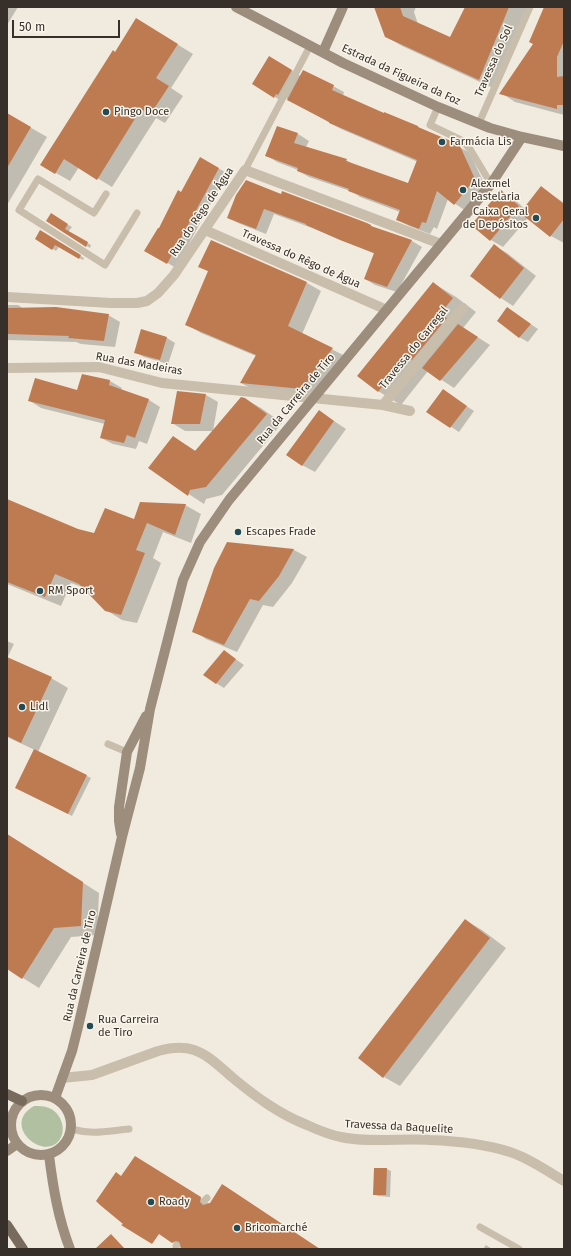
<!DOCTYPE html>
<meta charset="utf-8">
<style>
body{margin:0}
#map{position:relative;width:571px;height:1256px;overflow:hidden;background:#f1ebdf;font-family:"Fira Sans",sans-serif}
canvas{display:block}
.frame{position:absolute;inset:0;border:8px solid #37302a;pointer-events:none}
.scale{position:absolute;left:12px;top:20px;width:108px;height:18px;box-sizing:border-box;border:2px solid #37302a;border-top:0;padding-left:5px;font-size:12px;line-height:14px;white-space:nowrap;color:#37302a;-webkit-text-stroke:3px #f9f5eb;paint-order:stroke}
</style>
<div id="map">
<canvas width="571" height="1256"></canvas>
<div class="frame"></div>
<div class="scale">50 m</div>
</div>
<script>
const ctx = document.querySelector('canvas').getContext('2d');
ctx.lineJoin = 'round';
function paint(path, color) {
  ctx.fillStyle = color;
  ctx.fill(path, 'evenodd');
}
function strokePath(path, color, width, dash) {
  ctx.strokeStyle = color;
  ctx.lineWidth = width;
  ctx.lineCap = dash ? 'butt' : 'round';
  ctx.setLineDash(dash || []);
  ctx.stroke(path);
}
function drawText(font, color, halo, rows, align = 'center') {
  ctx.font = font + ' "Fira Sans",sans-serif';
  ctx.lineWidth = 3;
  ctx.setLineDash([]);
  ctx.textBaseline = 'middle';
  ctx.strokeStyle = halo;
  ctx.fillStyle = color;
  for (const [text, x, y, turn = 0] of rows) {
    ctx.save();
    ctx.translate(x, y);
    ctx.rotate((+turn || 0) * Math.PI / 180);
    ctx.textAlign = isNaN(turn) ? turn : align;
    if (halo) ctx.strokeText(text, 0, 0);
    ctx.fillText(text, 0, 0);
    ctx.restore();
  }
}
paint(new Path2D(`
 M34,1106C39,1106 44,1106 49,1108C60,1112 67,1128 60,1139C45,1163 0,1125 34,1106Z`), '#b0c0a0');
paint(new Path2D(`
 M7,7H18L7,25Z
 M375,7H416L414,12L418,24L450,38L466,7H527L495,89L402,46L385,36Z
 M545,7H564V115L515,102L501,93L534,44Z
 M151,28L193,54L171,88L183,96L165,123L156,118L112,187L79,167L70,181L42,165L115,53Z
 M278,62L301,76L333,86L344,92L343,96L384,115L418,127L469,152L485,185L466,211L448,199L437,229L434,227L430,234L409,226L398,220L400,212L360,197L353,192L309,177L298,171V170L277,162L266,155L277,127L298,134L309,141L306,147L346,160L353,164L408,185L418,162L341,129L288,99L285,98L283,102L275,97Z
 M7,114L47,137L7,205Z
 M201,159L227,173L176,268L146,250L182,194Z
 M541,187L564,203V243L551,236L528,218L503,247L491,240L501,192L514,199L525,209Z
 M282,195L371,226L378,230L412,241L422,247L397,292L375,285L365,279L375,254L312,228L274,214L266,234L238,223L228,218Z
 M51,215L72,227L68,232L91,245L90,248L47,221Z
 M41,231L84,258L83,260L59,247L56,251L36,238Z
 M211,241L307,283L321,291L302,334L347,357L317,397L256,391L241,383L256,356L201,333L186,324L209,272L199,266Z
 M494,246L507,253L536,276L513,306L501,298L471,276Z
 M433,283L456,297L476,312L463,328L490,345L454,388L428,371L401,405L378,391Z
 M7,305H18L24,309L108,315L120,322L115,347L81,344L76,342L7,340Z
 M507,308L538,329L528,342L519,337Z
 M142,330L167,338L175,343L168,364L144,357L135,352Z
 M83,375L110,381L122,388L121,390L149,400L160,407L147,444L139,441L136,449L113,444L101,438L105,424L41,408L30,401L78,391Z
 M206,395L218,402L213,431H185L172,423Z
 M451,396L474,411L459,432L427,411Z
 M245,399L261,408L282,423L222,495L206,499L204,504L149,468L173,437L196,451Z
 M319,411L346,429L315,472L302,465Z
 M7,500L78,530L94,535L135,520L185,505L201,514L191,543L163,532L153,558L161,563L137,623L122,620L106,610L85,588L71,583L61,606L7,584Z
 M228,543L294,550L307,557L292,583L273,607L263,605L237,652L206,639L194,631Z
 M7,641L14,644L7,658L51,678L68,688L38,752L91,778L72,816L20,789L35,750L7,737Z
 M224,651L244,665L224,688L216,683Z
 M7,834L99,893L97,935L71,937L39,988L7,968Z
 M465,920L482,930L506,948L400,1086L384,1077Z
 M145,1163L210,1204L223,1185L319,1249H183L173,1242L122,1177Z
 M375,1169H387L391,1171L390,1197L378,1196L374,1194Z
 M486,1245L492,1249H483Z`), '#0003');
paint(new Path2D(`
 M374,7H400L403,16L450,37L465,7H509L479,80L385,37Z
 M544,7H564V41L557,57V77L564,76V105H557V109L499,94L533,44L529,42Z
 M136,18L178,44L156,78L169,86L150,115L141,109L97,180L64,159L55,174L40,165L113,50L115,52Z
 M269,56L292,70L278,95L276,94L274,98L252,84Z
 M303,70L334,85L332,90L384,113V112L418,126V127L458,144L460,146L475,179L454,205L437,191L426,223L422,222L419,229L396,220L400,210L348,191L349,189L297,171L298,168L265,156L277,126L298,133L294,143L347,159L346,161L408,183L417,160L329,123V122L287,100Z
 M7,113L31,127L7,168Z
 M200,157L219,168L167,264L144,251L158,228H159L178,190L181,192Z
 M246,180L281,194L282,191L367,223L371,225V226L412,240L387,287L364,279L374,253L340,240L306,225V224L264,209L256,229L227,218L236,195Z
 M541,186L564,204V219L550,237L520,213Z
 M501,190L519,206L490,241L471,225Z
 M51,213L68,224L65,229L88,242L86,247L46,221Z
 M40,230L81,255L79,259L55,245L52,250L35,239Z
 M211,240L307,282L288,326L333,348L302,389L240,383L256,355L185,325L208,271L198,267Z
 M494,244L524,268L500,299L470,276Z
 M433,282L453,298L440,314L447,318L412,360L407,356L378,392L357,376Z
 M56,307L109,314L104,341L68,338L69,336L7,334V308Z
 M507,307L531,324L519,338L497,321Z
 M458,324L478,337L440,381L422,368Z
 M141,329L167,337L160,360L134,353Z
 M82,374L110,380L109,385L149,399L135,438L127,435L124,443L100,438L105,420L28,401L35,378L77,390Z
 M443,389L467,406L450,428L426,412Z
 M177,391L206,394L200,424H171Z
 M241,397L245,398L267,414L206,487L190,490L188,496L148,468L173,436L195,451Z
 M319,410L334,421L302,466L286,455Z
 M7,499L78,529L94,533L105,508L134,519L140,502L186,504L175,535L147,523L136,550L145,553L121,615L105,611L79,584L55,574L45,597L7,582Z
 M227,542L294,549L279,576L259,601L250,599L224,645L192,632L214,568Z
 M224,650L236,659L216,684L203,675Z
 M7,657L52,677L21,743L7,736Z
 M34,749L87,775L68,814L15,788Z
 M7,834L83,882L81,926L54,928L22,979L7,969Z
 M465,919L490,938L383,1078L358,1058Z
 M135,1156L201,1197L200,1202L203,1205L210,1203L222,1184L320,1249H181L180,1244L179,1242L176,1241L172,1243L159,1234L152,1244L121,1225L123,1224L100,1205L96,1201L116,1172L121,1176Z
 M374,1168H387L386,1195H373Z
 M111,1234L125,1249H95Z`), '#be7b51');
strokePath(new Path2D(`
 M438,107L430,125L461,140L470,149L491,184
 M479,123L530,7
 M245,170L310,46
 M106,194L94,213L38,179L19,210L105,265L137,213
 M108,744L127,752
 M71,1129C93,1135 107,1131 129,1129
 M205,1200L207,1198
 M480,1227L519,1249
 M176,1246V1249`), '#c9bdac', 7);
strokePath(new Path2D(`
 M205,230L387,310
 M7,297L111,303H137L147,301L158,293L174,275L245,170L441,244
 M7,368L99,367L162,383L383,405L463,308
 M383,405L410,411
 M62,1078L92,1075L158,1051C169,1048 182,1046 194,1050C209,1055 221,1068 233,1078C256,1097 279,1114 307,1125C318,1130 330,1135 341,1137C369,1143 402,1138 430,1140C457,1141 485,1144 510,1152C529,1158 547,1171 564,1181`), '#c9bdac', 10);
strokePath(new Path2D(`
 M236,7L343,63L438,107L490,128L522,137L564,146
 M323,52L343,7
 M121,834L119,821V807L127,752L146,716
 M11 1125a30 30 0 1 1 60 0a30 30 0 1 1-60 0Z
 M55,1098L72,1051L78,1027L122,837L140,768L150,709L183,580L200,542L229,500L491,184L522,137
 M7,1151L17,1144
 M49,1155C53,1187 58,1218 70,1249`), '#9c8d7d', 10);
strokePath(new Path2D(`
 M7,1094L22,1101
 M7,1225L23,1249`), '#786a5c', 10);
for (const [x, y, r, color] of [
 [106,112,4,"#224b56"],
 [442,142,4,"#224b56"],
 [463,190,4,"#224b56"],
 [536,218,4,"#224b56"],
 [238,532,4,"#224b56"],
 [40,591,4,"#224b56"],
 [22,707,4,"#224b56"],
 [90,1026,4,"#224b56"],
 [151,1202,4,"#224b56"],
 [237,1228,4,"#224b56"]
]) {
  const dot = new Path2D();
  dot.arc(x, y, r, 0, 2 * Math.PI);
  ctx.fillStyle = color;
  ctx.fill(dot);
  strokePath(dot, '#f9f5eb', 1.5);
}
drawText('11px', '#37302a', '#f9f5eb', [
 ["Travessa do Sol",494,61,-66],
 ["Estrada da Figueira da Foz",401,75,25],
 ["Rua do Rêgo de Água",202,212,-56],
 ["Travessa do Rêgo de Água",301,259,24],
 ["Travessa do Carregal",414,348,-51],
 ["Rua das Madeiras",139,364,10],
 ["Rua da Carreira de Tiro",296,399,-50],
 ["Rua da Carreira de Tiro",80,966,-77],
 ["Travessa da Baquelite",399,1127,3]
]);
drawText('11px', '#37302a', '#f9f5eb', [
 ["Pingo Doce",114,112],
 ["Farmácia Lis",450,142],
 ["Alexmel",471,184],
 ["Pastelaria",471,197],
 ["Caixa Geral",528,212,"right"],
 ["de Depósitos",528,225,"right"],
 ["Escapes Frade",246,532],
 ["RM Sport",48,591],
 ["Lidl",30,707],
 ["Rua Carreira",98,1020],
 ["de Tiro",98,1033],
 ["Roady",159,1202],
 ["Bricomarché",245,1228]
], 'left');
</script>
